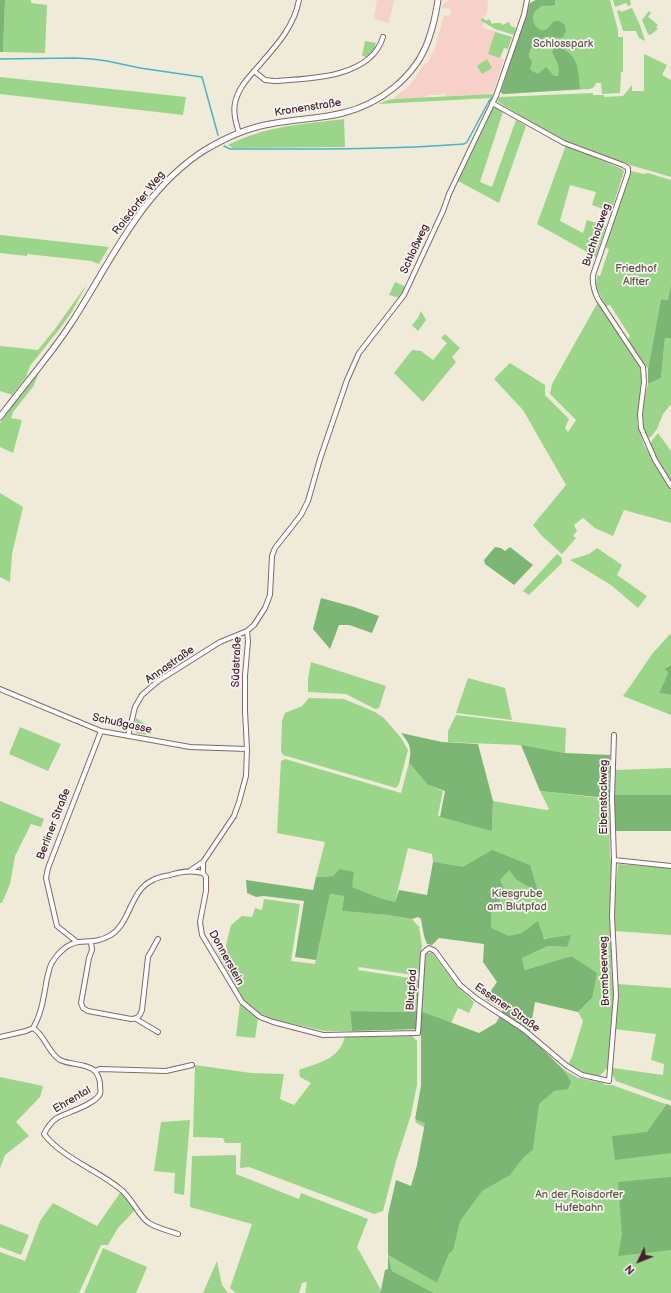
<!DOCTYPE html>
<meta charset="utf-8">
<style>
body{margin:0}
#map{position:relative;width:671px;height:1293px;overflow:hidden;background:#f0ebd9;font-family:"Balsamiq Sans",sans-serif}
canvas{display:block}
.north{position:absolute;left:619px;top:1241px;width:40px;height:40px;-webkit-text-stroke:3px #f6f6f2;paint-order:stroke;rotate:227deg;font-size:11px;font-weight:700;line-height:16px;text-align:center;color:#4a1f2b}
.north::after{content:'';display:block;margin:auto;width:14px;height:18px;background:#4a1f2b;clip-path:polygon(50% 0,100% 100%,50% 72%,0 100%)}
</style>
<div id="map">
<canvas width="671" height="1293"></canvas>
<div class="north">N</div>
</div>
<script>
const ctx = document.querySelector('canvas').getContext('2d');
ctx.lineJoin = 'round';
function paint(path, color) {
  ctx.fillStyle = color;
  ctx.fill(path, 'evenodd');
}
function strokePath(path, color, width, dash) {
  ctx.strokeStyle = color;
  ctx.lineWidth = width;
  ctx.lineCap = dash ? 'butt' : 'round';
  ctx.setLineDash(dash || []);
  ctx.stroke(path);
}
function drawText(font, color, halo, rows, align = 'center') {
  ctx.font = font + ' "Balsamiq Sans",sans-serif';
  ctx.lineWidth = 3.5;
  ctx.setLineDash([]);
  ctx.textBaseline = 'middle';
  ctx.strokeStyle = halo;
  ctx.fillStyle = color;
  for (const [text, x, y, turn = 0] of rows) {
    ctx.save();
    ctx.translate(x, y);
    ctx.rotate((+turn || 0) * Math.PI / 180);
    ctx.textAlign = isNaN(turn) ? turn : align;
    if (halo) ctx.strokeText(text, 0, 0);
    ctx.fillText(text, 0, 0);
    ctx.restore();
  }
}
paint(new Path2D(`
 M377,0H394L389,23L374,19Z
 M452,0H488L487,14L480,20L484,23L482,27L512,37L508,49L504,48L500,58L504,59L493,92L488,94L446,96L443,93L439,95H430L421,98L394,99L395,97L407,88L413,81L424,64L428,62L435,48L444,15L449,16L451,12V9L442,8V5L447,1Z`), '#f7d0ca');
paint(new Path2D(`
 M5,0H31V3L47,5L45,53L3,52Z
 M536,0H610L618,30V37H623V72H621L620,93L602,94L601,83H596L594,87L590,89L505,94L501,92L530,3Z
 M613,0H630L631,5L628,6L626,3L615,7Z
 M632,8L640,25L645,41L639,38L636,31H623L617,11L620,10L621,12Z
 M649,11L651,13L648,17L658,25L656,27L658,29L650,35L648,34L642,20Z
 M483,18L486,21L489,19L491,22V23L493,24L494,23H501L502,25L509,22L511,26L516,28L514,35L495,29L480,20Z
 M495,32L512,37L508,49L504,48L500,58L488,54Z
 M365,41L376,43L374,49L366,57L362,56Z
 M644,54L667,65L662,75L671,80V177L630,165L565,141L540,128L498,102V99L500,97L593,93V95H604V97L623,96L632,85V91H644Z
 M487,59L492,68L482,74L477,66Z
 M0,77L186,97L183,115L0,94Z
 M493,94L492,98L378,104L388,100L394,99Z
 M494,106L503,112L480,182L492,187L516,120L526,126L499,203L458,181Z
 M344,119L345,147L233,148L228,145C265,126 303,124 344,119Z
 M566,145L622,169L624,171L611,212L592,205L596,192L570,185L560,221L583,233L587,220L606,226L596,257L537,224Z
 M631,171L644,174L648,173L671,180V283L668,300L661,299L648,369L628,340L630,336L610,305L606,306L596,287L597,275L600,276L609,249L606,248L608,237Z
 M0,235L109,247L99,264L91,261L27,254V256L0,253Z
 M395,282L406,287L400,298L389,295Z
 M87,284L71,313L58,331L30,366L26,377L12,395L0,391V346L38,350L55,329Z
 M598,302L639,366L642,377L637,423L644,445L671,490V523L624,510L613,536L595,528L583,518L574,525L577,531L573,536L576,538L562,554L542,536L533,525L566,485L523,410L494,379L510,363L545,385V395L569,419L565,428L568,432L576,420L550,394L552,384Z
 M421,311L426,320L418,331L412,325L418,318Z
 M445,334L460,348L452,357L456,362L423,402L394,373L412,350L421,351L433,360L447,343L441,338Z
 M665,338H671V404L663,414L657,429L651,437L647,438C639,420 643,403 648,384L661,378Z
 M39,373L33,387L13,412L11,418L22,420L13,453L0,447V423L26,388Z
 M658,433L671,451V482C665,474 649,453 651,443C652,439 656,436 658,433Z
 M0,493L23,507L12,554L10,582L0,577Z
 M597,548L622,565L617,575L647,596L638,608L611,585L570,560L589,554Z
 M557,554L562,558V563L529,595L523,591Z
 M671,633V664L667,666L668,673L659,693L671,695V715L623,696L631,685L652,654Z
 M311,662L386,686L379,708L375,709L346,694L308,692V679Z
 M468,678L505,688L512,720L456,713Z
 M309,698L344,699L375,712L384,718L401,738L408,750L399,784L396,788L283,755L281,751L282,721L285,713L302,706Z
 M456,715L566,728L565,753L518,745L448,742V731Z
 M136,718L150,727L146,735L136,733L134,728Z
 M20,727L61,744L48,771L9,754Z
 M285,759L401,793L409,763L428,785L443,791L438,815L440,817L492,830L493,801L546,810L549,809L540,791L609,799L610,857L612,864L610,918L612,981L617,984L671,988V1101L616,1081L608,1067C605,1070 602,1075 598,1076C587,1078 576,1070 568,1064L572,1057L583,1021L578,1012L592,998L571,956L525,970L522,958L548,946L567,947L544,938L514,949L472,925L433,862L432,854L408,848L395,902L380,898L351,887L354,872L333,876L316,877L325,842L277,833L281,761ZM614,1029L656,1034L651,1060L664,1064L663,1075L613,1068Z
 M671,768V795H615V770Z
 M0,801L44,819L41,827L31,824L15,856L10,884L2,903H0Z
 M618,864L671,868V935L615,931V898Z
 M330,894L344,896L342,911L387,915L412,919L419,927L422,945L419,972L416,974L413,975L359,967L358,970L423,980L426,953H432L457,986L474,1002L469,1013L458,1008L451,1023L423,1012L350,1011L352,1031H325L275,1020L261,1014L258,1019L255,1038L236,1036L241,995L216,950L227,952L226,945L231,925L242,916L252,917L255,908L262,910L264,899L300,904L291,961L315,964Z
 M412,1036L417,1041V1085L411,1115L396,1161L383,1211L374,1214L249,1167L240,1168L241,1143H225L223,1138L193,1137L195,1065L251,1073L284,1074L280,1099L294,1105L311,1083L300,1077L299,1070C320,1062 338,1060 345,1037Z
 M563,1069L578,1078L603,1083L605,1085H612L671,1106V1293H434L392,1271L388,1255L437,1283L449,1254L443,1138L415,1122L423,1100L532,1103L565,1072Z
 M0,1077L43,1086L40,1097L16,1122L29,1136L5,1155L0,1168Z
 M190,1120L184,1195L174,1193L175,1173L154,1171L161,1122Z
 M236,1155V1174L299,1199L301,1193L368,1219L357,1247L381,1290L380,1293H305L307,1282L302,1283L299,1293H236L230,1288L252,1224L190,1207L192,1156Z
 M120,1193L127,1199L135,1210L118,1228L108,1245H101L79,1293H0V1252L25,1261L40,1221L53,1203L97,1226Z
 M0,1224L29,1235L21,1255L0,1247Z
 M103,1248L147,1267L136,1293H84Z
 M217,1261L222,1285L228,1293H203Z`), '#9ad589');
paint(new Path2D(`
 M0,0H5L3,52H0Z
 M536,0H555V5L541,6C539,8 536,10 534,13C530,21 538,34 547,29C550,27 551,23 554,21H559L565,25L566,31L563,37C557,39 553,36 547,37C539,38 528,48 529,57C529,58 532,61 532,62L530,69L532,71L538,74L546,67L554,76H558C561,67 556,60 552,52L554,47C559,46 562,48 566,51C580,60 578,74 580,89L502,94L501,91L530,3Z
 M671,283V338H665L661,378L648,384V369L661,299L668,300Z
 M495,547L501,548L505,551L510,547L533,565L514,585L485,564L484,560Z
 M321,598L354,607L379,616L372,633L349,625H339L330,649L313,629Z
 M671,664V695L659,693L668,673L665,669Z
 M401,733L442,742L478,744L493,801L492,831L440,817L445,791L428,785L409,763C412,748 410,744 401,733Z
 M521,745L565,753L610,755L609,795H671V831H615V799L540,791Z
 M492,850L530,865L538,892L517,880L509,870L500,880L504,889L500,900L491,907V928L509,936L522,933L538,921L544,939L571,935L567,947L548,946L522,958L525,970L571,956L597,973L592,998L578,1012L535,1002L530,1031L535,1042L563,1069L571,1082L568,1089L554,1091L539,1104L533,1149L522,1159L510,1175L482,1191L460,1221L453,1250L449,1254L437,1283L388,1255L392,1271L434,1293H380L381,1290L385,1270L388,1269V1215L396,1180L411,1186L417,1165L425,1123L415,1119L421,1086V1029L352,1031L350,1011L423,1012L479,1033L496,1023L503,1010L485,999L497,982L483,962L484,944L439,938L432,945L427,944L424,936L421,919L418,917L412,919L387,915L342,911L344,896L330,894L316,960L295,957L304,901L264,896L256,897L247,893L246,880L313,890L316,877L333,876L340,869L354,872L352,887L380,898L395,902L399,890L427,895L433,862L463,867Z
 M667,1104L671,1106V1153L615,1160L612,1136L647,1132Z
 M671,1177V1250L618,1256L622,1235L618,1182Z`), '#7bb675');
strokePath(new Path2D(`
 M0,59L75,58L92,59L107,61L140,68L202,77L218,135
 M224,146L230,149C308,149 386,150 464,144L467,142L489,101L491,99`), '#46b5c0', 1.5);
const minor = new Path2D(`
 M254,71L265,80L274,81C309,79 371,78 383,37
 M492,103L564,143L623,165L628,168V173L593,275C592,284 594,291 598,299L643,367L644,382L640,414L641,428L655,460L671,486
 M239,133C236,123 233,113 235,103C238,89 247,79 256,69C274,48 294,28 299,0
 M247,631L248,641L245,676V711L247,749L246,776L239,802L234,816L203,862V873L206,877V891L200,922L202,935L242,1002L260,1017L273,1022L323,1035L418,1033L423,953L429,948L435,951L460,985L477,999L523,1029L567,1066L582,1075L609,1081L616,995L612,916L614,860L612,798L614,735
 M0,689L101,731L190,747L247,749
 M128,736L135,707L142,695L158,681L220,642L247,631L254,625L265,608L270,595L272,556L275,548L301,515L308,501L320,459L347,380L359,353L404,295L443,211L449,194L470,150L496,96L524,15L527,0
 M614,860L671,866
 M191,870L203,862
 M77,942L57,926L46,878L48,868L101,731
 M91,942L92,950L89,958L81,1003L83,1008L88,1011L131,1019C138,1019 140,1016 142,1010L148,957L158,939
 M136,1019L158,1032
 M33,1028C45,1035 48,1053 60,1060C70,1065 86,1063 95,1071C98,1075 100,1080 100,1085C100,1088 101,1091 100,1094C94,1105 68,1112 57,1118C51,1122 47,1128 44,1134C60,1156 98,1171 119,1188C132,1197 138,1216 149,1223C157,1228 169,1231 178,1234
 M33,1028C42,1013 44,995 47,978C49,973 49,966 53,961C58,953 68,943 79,942C92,941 99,942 111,935C131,922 130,890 153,880C158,877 165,876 170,875C182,871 192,870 203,873
 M0,1037L26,1031L33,1028
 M95,1071L100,1069L166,1071L192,1065`);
const tertiary = new Path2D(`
 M0,417C23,386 49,357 70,325C110,264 141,190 205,150C225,138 247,128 270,124C294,119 319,119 343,113C380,104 415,77 428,41C433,27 436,14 438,0`);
strokePath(minor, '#846668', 6);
strokePath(tertiary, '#846668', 7);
strokePath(minor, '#fff', 4);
strokePath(tertiary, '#fff', 5);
drawText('11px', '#625647', '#f6f6f2', [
 ["Schlosspark",563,44],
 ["Friedhof",636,269],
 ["Alfter",636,282],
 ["Kiesgrube",517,894],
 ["am Blutpfad",517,907],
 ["An der Roisdorfer",579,1195],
 ["Hufebahn",579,1208]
]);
drawText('11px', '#4a1f2b', '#f6f6f2', [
 ["Kronenstraße",308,108,-9],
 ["Roisdorfer Weg",139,203,-52],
 ["Buchholzweg",597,235,-71],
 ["Schloßweg",415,249,-65],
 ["Südstraße",237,662,-88],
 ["Annastraße",170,665,-35],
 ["Schußgasse",122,724,12],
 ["Eibenstockweg",604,797,-90],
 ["Berliner Straße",54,824,-69],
 ["Donnerstein",226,958,61],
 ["Brombeerweg",605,971,-92],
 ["Blutpfad",412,990,-86],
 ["Essener Straße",507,1008,35],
 ["Ehrental",72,1100,-30]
]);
</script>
